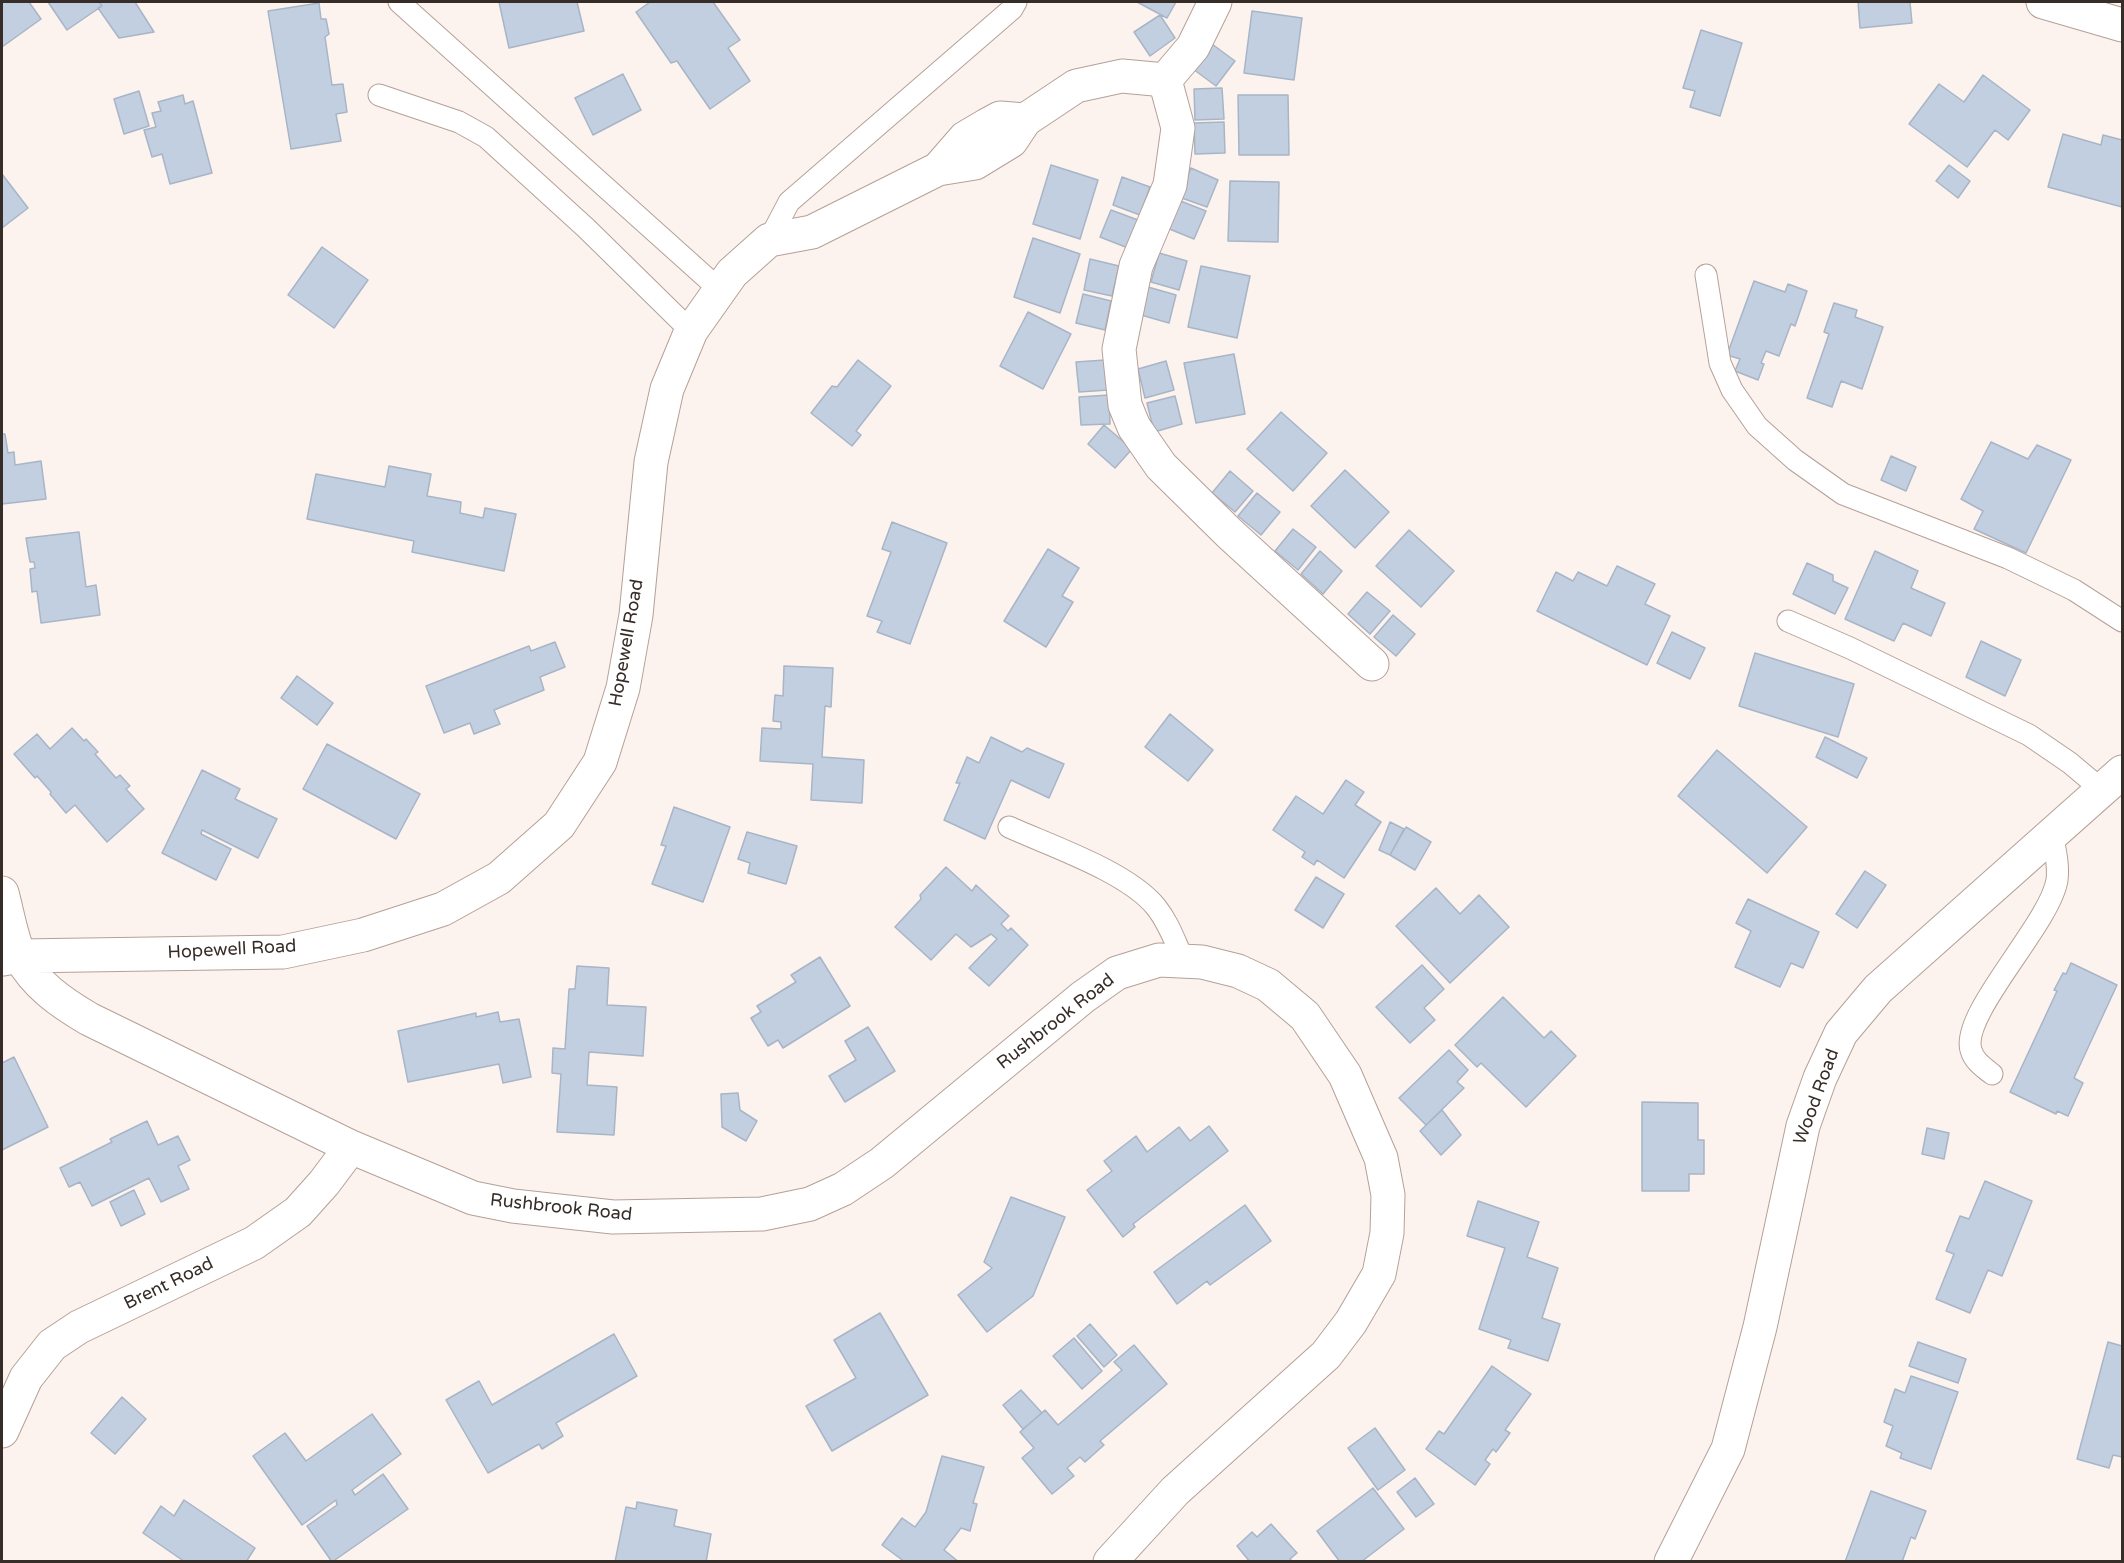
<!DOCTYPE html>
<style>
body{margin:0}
#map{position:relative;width:2124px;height:1563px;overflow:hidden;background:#fcf3ef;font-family:"Varela Round",sans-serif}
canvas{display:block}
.frame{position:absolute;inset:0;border:3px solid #362d29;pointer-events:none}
</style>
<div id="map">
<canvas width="2124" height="1563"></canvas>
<div class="frame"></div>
</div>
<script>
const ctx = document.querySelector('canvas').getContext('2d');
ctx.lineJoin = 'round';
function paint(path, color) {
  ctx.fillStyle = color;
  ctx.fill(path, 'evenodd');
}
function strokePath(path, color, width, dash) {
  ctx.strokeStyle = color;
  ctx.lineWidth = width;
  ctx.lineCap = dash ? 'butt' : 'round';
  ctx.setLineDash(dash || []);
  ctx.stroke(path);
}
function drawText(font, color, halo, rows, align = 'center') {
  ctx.font = font + ' "Varela Round",sans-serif';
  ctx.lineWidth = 6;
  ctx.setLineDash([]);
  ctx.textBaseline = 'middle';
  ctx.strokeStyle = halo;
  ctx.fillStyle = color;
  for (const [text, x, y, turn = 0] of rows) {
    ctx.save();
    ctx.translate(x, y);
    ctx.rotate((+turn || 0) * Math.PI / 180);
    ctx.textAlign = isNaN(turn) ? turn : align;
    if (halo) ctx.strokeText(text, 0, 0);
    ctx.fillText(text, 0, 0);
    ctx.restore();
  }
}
const building = new Path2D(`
 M2,2H29L41,19L2,47Z
 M48,2H99L102,6L67,30Z
 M99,2H135L154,32L119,38L98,8L102,6Z
 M499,2H577L584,31L509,48Z
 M650,2H713L740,40L728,48L750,81L710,109L677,61L671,63L636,12Z
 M1137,2H1176L1167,18Z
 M1858,2H1910L1912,23L1860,28Z
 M319,3L321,19H326L329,34L325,37L332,85L343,84L347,112L336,114L341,141L291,149L268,11Z
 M1252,11L1302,18L1294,80L1244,73Z
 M1160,15L1175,38L1150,56L1134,32Z
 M1701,30L1742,43L1720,116L1690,107L1695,91L1683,88Z
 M1212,44L1235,61L1216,86L1193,69Z
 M623,74L641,110L593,135L575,98Z
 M1983,75L2030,110L2008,140L1995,130L1967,167L1909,124L1939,84L1964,102Z
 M1222,88L1224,119L1195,120L1194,89Z
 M139,91L149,126L124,134L114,99Z
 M183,95L185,104L193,101L212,173L170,184L162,154L152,157L144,130L156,127L152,113L161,111L158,102Z
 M1238,95H1288L1289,155H1239Z
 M1224,122L1225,153L1195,154L1194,123Z
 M2063,134L2101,145L2103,135L2122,140V207L2048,187Z
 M1051,165L1098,180L1080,239L1033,224Z
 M1949,165L1970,181L1958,198L1936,181Z
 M1191,168L1218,180L1207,207L1179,197Z
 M2,174L28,208L2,228Z
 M1122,177L1150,187L1140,215L1113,205Z
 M1230,181L1279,182L1278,242L1228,241Z
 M1178,200L1206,211L1194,239L1167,228Z
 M1111,210L1138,220L1128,248L1100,237Z
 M1033,238L1080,254L1060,313L1014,297Z
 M322,247L368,280L334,328L288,295Z
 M1159,253L1187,261L1179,290L1151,282Z
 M1090,259L1119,266L1112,296L1084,290Z
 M1201,266L1250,276L1237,338L1188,327Z
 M1754,281L1785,292L1788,284L1807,291L1795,326L1791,324L1779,356L1766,351L1761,363L1764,364L1758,380L1735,371L1740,359L1727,355Z
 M1148,287L1176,295L1169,323L1141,315Z
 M1083,294L1111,301L1105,330L1076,323Z
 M1834,303L1857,310L1855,317L1883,327L1862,389L1841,381L1832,407L1807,398L1829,334L1824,332Z
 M1028,312L1071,334L1043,389L1000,366Z
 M1234,354L1245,414L1196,423L1184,363Z
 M858,360L891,386L856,431L861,435L852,446L811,413L832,386L837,387Z
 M1105,360L1108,390L1079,392L1076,362Z
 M1166,361L1174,390L1145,398L1138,369Z
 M1109,395L1110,424L1081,425L1079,397Z
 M1175,396L1182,424L1154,432L1147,403Z
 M1281,412L1327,453L1293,491L1247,449Z
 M1104,425L1132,449L1115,468L1088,444Z
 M2,434H5L8,453L14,452L15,465L41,461L46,499L2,504Z
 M1991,442L2028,459L2037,445L2071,460L2026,553L1974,529L1983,511L1961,499Z
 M1891,456L1916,467L1906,491L1881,480Z
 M389,466L431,474L427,496L461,502L460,513L483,518L485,508L516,514L504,571L412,552L414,541L307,519L316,474L385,487Z
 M1345,470L1389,512L1355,548L1311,506Z
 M1230,471L1253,491L1235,512L1212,493Z
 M1257,493L1280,512L1261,535L1238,516Z
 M892,522L947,543L910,644L877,632L882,621L867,616L891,552L882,549Z
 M1293,529L1316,547L1298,570L1275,551Z
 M1409,530L1454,571L1421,607L1376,566Z
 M79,532L86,587L96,585L100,615L41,623L37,591L32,592L30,569L35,568L34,562H30L26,538Z
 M1048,549L1079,568L1062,596L1073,602L1046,647L1004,621Z
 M1320,551L1342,571L1323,594L1301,574Z
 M1875,551L1918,571L1911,588L1945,603L1931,636L1903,623L1894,641L1845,619Z
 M1807,563L1833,575V581L1848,588L1835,614L1793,594Z
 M1617,566L1655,584L1645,604L1670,616L1647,665L1537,611L1556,572L1573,581L1578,572L1607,586Z
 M1367,592L1390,611L1370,634L1348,614Z
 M1393,615L1415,634L1396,656L1374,637Z
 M1672,632L1705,648L1690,679L1657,663Z
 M1981,641L2021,660L2005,696L1966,677Z
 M555,642L565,667L540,677L544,690L494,710L500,724L474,734L470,723L444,733L426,686L529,646L531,651Z
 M1755,653L1854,684L1838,737L1739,706Z
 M784,666L833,668L831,707L825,706L822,757L864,760L862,803L811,800L813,764L760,761L762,728L781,729V722L773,721L775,695L783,696Z
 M297,676L333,703L317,725L281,698Z
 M1170,714L1213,750L1188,781L1145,747Z
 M72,728L84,741L86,739L98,752L95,754L116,778L120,775L130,786L126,789L144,809L107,842L75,805L66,813L50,794L51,792L37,776L35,778L14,754L37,734L50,749Z
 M991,737L1022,752L1027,748L1064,764L1049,798L1011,780L985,839L944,820L960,783H956L967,757L979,763Z
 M1825,737L1867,758L1857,778L1816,757Z
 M327,744L420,794L396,839L303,789Z
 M1717,750L1807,827L1767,873L1678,796Z
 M202,770L240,789L235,799L277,819L258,858L202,830L201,834L231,849L216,880L162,853Z
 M1346,780L1364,792L1355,805L1381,822L1344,878L1317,860L1314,865L1302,857L1305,852L1273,830L1296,796L1323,814Z
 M674,807L730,827L703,902L652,884L666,846L661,845Z
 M1390,822L1404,829L1390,855L1379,850Z
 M1406,827L1431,842L1415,870L1390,855Z
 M747,832L797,846L786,884L748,873L750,863L738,859Z
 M946,867L972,891L976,885L1009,916L1001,924L1008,931L1011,928L1028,945L989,986L969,968L997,939L991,934L971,947L956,934L931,960L895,927L921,899L920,895Z
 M1865,871L1886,885L1857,928L1836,914Z
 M1316,877L1344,894L1323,928L1295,910Z
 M1436,888L1460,914L1479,895L1509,927L1450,983L1396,926Z
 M1748,899L1819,932L1803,968L1791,963L1780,987L1735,967L1751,931L1736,923Z
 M820,957L850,1006L783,1048L778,1040L768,1046L751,1018L761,1012L757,1006L796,982L791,975Z
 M2071,963L2117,985L2074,1078L2083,1083L2068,1116L2057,1111L2056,1114L2010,1092L2057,991L2054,990L2063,973L2066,974Z
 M1422,965L1444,989L1424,1008L1435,1020L1410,1043L1376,1007Z
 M577,966L609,968L607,1005L646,1007L643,1056L589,1052L587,1085L617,1087L614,1135L557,1132L561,1074L552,1073L553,1048L565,1049L569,989H575Z
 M1503,997L1544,1038L1551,1031L1576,1056L1526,1107L1481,1063L1477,1067L1455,1045Z
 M498,1012L500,1022L519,1019L531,1077L503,1083L499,1064L408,1082L398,1031L476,1013V1017Z
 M868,1027L895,1071L845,1102L829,1076L856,1060L845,1041Z
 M1449,1050L1468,1070L1457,1082L1464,1088L1426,1125L1399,1098Z
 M14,1057L48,1127L2,1150V1063Z
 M738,1093L740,1110L757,1121L746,1141L722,1127L721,1094Z
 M1642,1102L1698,1103V1140H1704V1174H1689V1191H1642Z
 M1442,1110L1461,1135L1441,1155L1420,1131Z
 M147,1121L158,1145L178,1136L190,1160L178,1166L189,1189L161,1202L149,1178L92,1206L80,1182L69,1187L60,1168L112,1142L110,1139Z
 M1209,1126L1228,1151L1133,1224L1135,1227L1123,1237L1087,1190L1112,1171L1104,1161L1136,1136L1147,1152L1179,1127L1190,1141Z
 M1927,1128L1949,1133L1944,1159L1922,1154Z
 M1985,1181L2032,1201L2002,1276L1988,1270L1970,1313L1936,1299L1954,1254L1946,1251L1960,1216L1969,1219Z
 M134,1190L145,1214L121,1226L110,1202Z
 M1011,1197L1065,1217L1033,1296L987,1332L958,1295L992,1268L984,1262Z
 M1478,1201L1539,1222L1527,1257L1558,1268L1542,1318L1560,1324L1548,1361L1508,1348L1511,1340L1479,1329L1505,1248L1467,1236Z
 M1245,1205L1271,1241L1210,1285L1207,1281L1177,1304L1154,1272Z
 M880,1313L928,1395L832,1451L806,1406L856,1378L834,1340Z
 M1090,1324L1117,1355L1104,1367L1077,1336Z
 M614,1334L637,1376L556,1423L563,1436L542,1449L539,1444L488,1473L446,1400L479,1381L492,1405Z
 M1074,1338L1102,1371L1082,1389L1053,1356Z
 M1918,1342L1966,1359L1958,1383L1909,1366Z
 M2108,1342L2122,1346V1457L2113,1455L2109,1468L2077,1459Z
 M1134,1345L1167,1384L1100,1441L1104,1445L1085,1462L1080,1457L1067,1468L1074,1476L1052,1494L1022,1458L1034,1448L1020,1432L1045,1410L1058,1425L1122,1370L1114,1362Z
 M1492,1366L1531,1394L1505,1430L1510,1433L1496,1452L1493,1449L1485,1460L1490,1464L1475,1485L1426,1449L1439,1431L1444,1434Z
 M1911,1376L1958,1392L1931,1469L1900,1458L1902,1453L1886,1446L1893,1426L1884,1422L1895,1389L1905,1393Z
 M1021,1390L1042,1413L1023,1429L1003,1405Z
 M122,1397L146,1419L115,1454L91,1433Z
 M372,1414L401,1454L352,1490L355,1495L383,1474L408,1509L332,1562L307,1526L337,1505L336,1500L302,1525L253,1456L285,1433L306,1461Z
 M1375,1428L1405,1470L1378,1490L1348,1448Z
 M942,1456L984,1467L973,1503L977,1504L970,1531L961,1528L944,1550L959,1562H905L882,1545L902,1518L915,1527L926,1512Z
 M1415,1478L1434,1504L1416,1517L1397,1492Z
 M1373,1488L1404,1529L1361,1562H1340L1317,1531Z
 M1871,1491L1926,1511L1915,1539L1911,1537L1902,1562H1845Z
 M184,1500L255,1548L246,1562H185L143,1533L161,1506L174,1516Z
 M637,1502L677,1510L674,1526L711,1534L706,1562H615L626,1507L636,1509Z
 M1271,1524L1297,1553L1290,1559L1293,1562H1250L1237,1546L1252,1532L1257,1537Z`);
paint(building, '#c2cfe1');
strokePath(building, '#a8b5c6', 1.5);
const lane = new Path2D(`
 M399,2L720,290
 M379,95L459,122L486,137L586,228L691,331
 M769,240L789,202L1012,9L1016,2
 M1706,275L1720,363L1732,390L1757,426L1795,460L1843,494L2008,558L2074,590L2122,621
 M1788,621L1850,648L2029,735L2070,763L2102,790
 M1009,827C1051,846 1128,872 1156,907C1169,923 1175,942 1184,961
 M1992,1074C1983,1067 1974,1061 1971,1050C1960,1014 2050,924 2057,880C2059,864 2055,849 2052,834`);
const street = new Path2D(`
 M2043,2L2122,25
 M1165,80L1178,128L1170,185L1136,266L1119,349L1125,405L1134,427L1161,466L1229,533L1372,664
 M1165,80L1193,47L1215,2
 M938,169L965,138L987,125L1000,118L1025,120
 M2,893C7,911 12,941 20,956C35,985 62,1003 89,1019L351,1147L473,1198L513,1206L613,1217L762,1214L810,1204L843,1189L882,1163L1083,997L1117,973L1159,960L1202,962L1238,971L1268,985L1305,1016L1345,1075L1381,1158L1388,1195L1387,1233L1379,1274L1351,1322L1326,1355L1175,1491L1110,1562
 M3,959L20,956L283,952L363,935L443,909L499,878L559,825L600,762L623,688L636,615L651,462L667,389L691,331L732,273L769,240L812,232L938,169L975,163L1011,141L1025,120L1076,86L1122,76L1165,80
 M2,1431L26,1378L52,1345L79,1327L254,1243L298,1212L324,1183L351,1147
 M1671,1562L1728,1449L1760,1327L1803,1126L1820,1078L1841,1033L1878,989L2122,772`);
strokePath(lane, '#b5a097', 23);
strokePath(street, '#b5a097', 35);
strokePath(lane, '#fff', 21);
strokePath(street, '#fff', 33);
drawText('18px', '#362d29', '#fff', [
 ["Hopewell Road",627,643,-80],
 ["Hopewell Road",232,950,-3],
 ["Rushbrook Road",1056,1022,-38],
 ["Wood Road",1817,1097,-70],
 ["Rushbrook Road",561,1208,6],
 ["Brent Road",169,1284,-26]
]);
</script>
